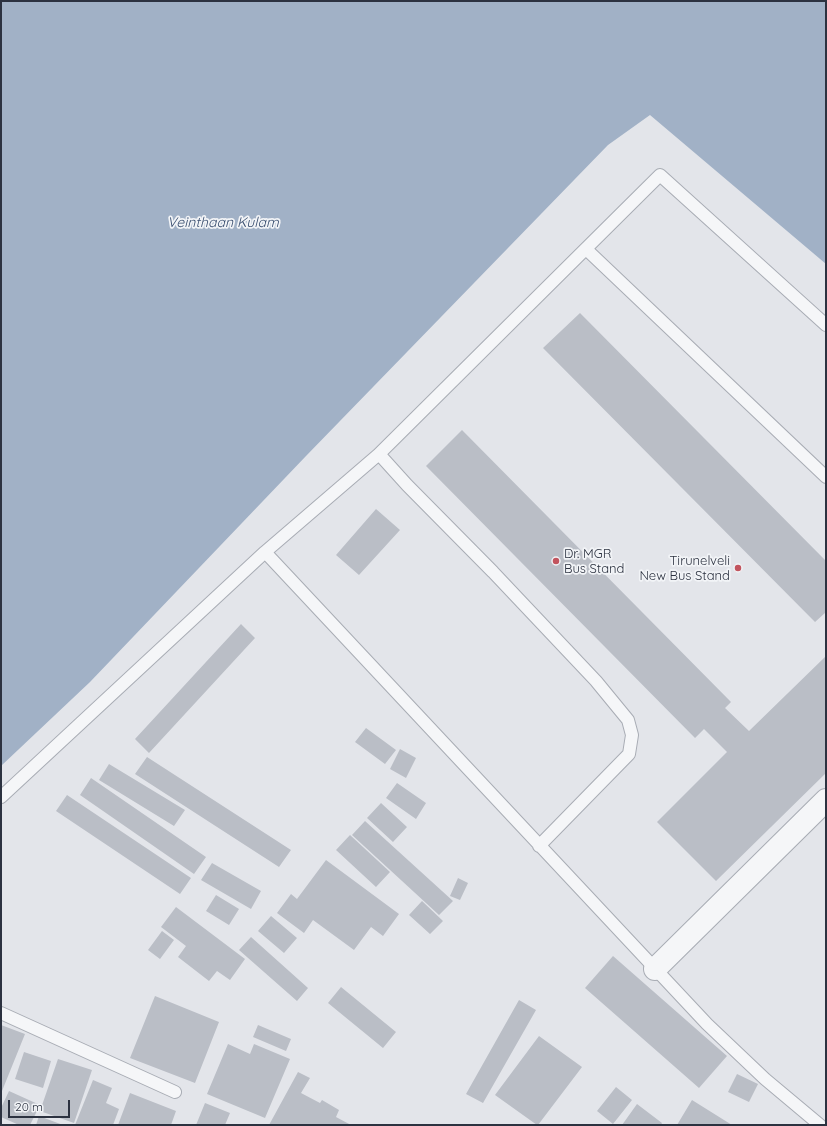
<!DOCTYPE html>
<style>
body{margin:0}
#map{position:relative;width:827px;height:1126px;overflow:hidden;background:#e3e5ea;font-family:Quicksand,sans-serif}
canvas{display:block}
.frame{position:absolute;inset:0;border:2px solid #2c3240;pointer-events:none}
.scale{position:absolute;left:8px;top:1100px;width:62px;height:18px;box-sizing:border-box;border:2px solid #2c3240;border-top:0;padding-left:5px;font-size:12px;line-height:14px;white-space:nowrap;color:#2c3240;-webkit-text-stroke:3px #f2f4f7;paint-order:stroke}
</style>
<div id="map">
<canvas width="827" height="1126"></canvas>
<div class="frame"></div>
<div class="scale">20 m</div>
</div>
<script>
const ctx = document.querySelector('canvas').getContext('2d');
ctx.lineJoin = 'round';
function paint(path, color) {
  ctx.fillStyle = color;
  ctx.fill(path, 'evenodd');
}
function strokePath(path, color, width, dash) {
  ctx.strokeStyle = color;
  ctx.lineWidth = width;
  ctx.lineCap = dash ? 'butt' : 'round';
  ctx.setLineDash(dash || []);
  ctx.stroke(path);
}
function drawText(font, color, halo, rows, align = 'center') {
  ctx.font = font + ' Quicksand,sans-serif';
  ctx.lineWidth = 3.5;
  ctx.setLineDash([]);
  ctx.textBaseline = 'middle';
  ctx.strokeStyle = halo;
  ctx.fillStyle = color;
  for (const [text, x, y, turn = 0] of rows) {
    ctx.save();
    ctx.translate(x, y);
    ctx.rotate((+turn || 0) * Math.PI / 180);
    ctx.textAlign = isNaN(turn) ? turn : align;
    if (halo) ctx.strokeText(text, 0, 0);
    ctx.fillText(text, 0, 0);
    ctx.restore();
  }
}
paint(new Path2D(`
 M1,1H826V264L650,115L608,145L306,456L90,682L1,766Z`), '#a1b1c6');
paint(new Path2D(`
 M580,313L826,561V615L825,613L815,622L543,348Z
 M462,430L731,702L725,708L749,731L826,656V773L716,881L657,822L727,752L704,729L695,738L426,466Z
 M376,509L400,530L359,575L336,555Z
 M241,624L255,638L149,753L135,739Z
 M366,728L396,750L385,764L355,742Z
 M400,749L416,758L406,778L390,769Z
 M147,757L291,850L279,867L135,774Z
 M109,764L185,810L174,826L99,780Z
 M91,778L206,857L194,874L80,795Z
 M397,783L426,803L416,819L386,798Z
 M67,795L191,878L180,894L56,811Z
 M381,803L407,827L393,842L367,818Z
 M365,821L453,901L439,915L352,835Z
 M350,835L390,872L376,887L336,850Z
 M326,860L399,914L383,936L371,927L354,950L313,920L304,933L277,913L291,894L297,899Z
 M212,863L261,891L251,909L201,880Z
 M458,878L468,883L460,900L450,896Z
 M216,895L239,909L229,925L206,911Z
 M422,901L443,921L430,934L409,915Z
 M176,907L245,959L230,980L217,971L209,981L178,957L186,946L161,927Z
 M271,916L297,938L284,953L258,931Z
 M162,931L174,940L160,959L148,950Z
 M251,937L308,988L297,1001L239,950Z
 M613,956L727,1056L699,1088L585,988Z
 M341,987L396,1032L383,1048L328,1003Z
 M155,996L219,1022L195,1083L130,1058Z
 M519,1000L536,1010L483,1103L466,1094Z
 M1,1025L25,1034L2,1091H1Z
 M258,1025L291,1039L286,1051L253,1037Z
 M539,1036L582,1067L538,1125H537L495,1095Z
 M228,1044L250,1054L254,1044L290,1059L265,1118L207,1094Z
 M24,1052L51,1061L43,1088L15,1079Z
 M58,1059L92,1070L74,1123L40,1111Z
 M298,1072L310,1078L301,1093L320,1103L322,1100L339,1110L336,1117L351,1125H269Z
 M737,1074L758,1084L749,1102L728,1092Z
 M93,1080L112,1088L106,1103L119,1109L113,1125H75Z
 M616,1087L632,1100L613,1124L597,1111Z
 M9,1091L40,1105L30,1125H19L1,1117V1108Z
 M130,1093L176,1111L171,1125H118Z
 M692,1100L732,1125H677Z
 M205,1103L230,1113L225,1125H196Z
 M637,1104L662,1123L661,1125H622Z
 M39,1116L63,1125H36Z`), '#babec6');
const lane = new Path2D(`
 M586,249L826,477
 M379,454L407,485L493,572L596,681L628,720L632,735L629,754L539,846
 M265,552L707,1024L765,1079L820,1125
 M1,797L265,552L379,454L660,175L826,325
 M1,1013L175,1092`);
const street = new Path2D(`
 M655,969L826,800`);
strokePath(lane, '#a8acb4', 14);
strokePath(street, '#a8acb4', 24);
strokePath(lane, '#f5f6f8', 12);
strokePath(street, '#f5f6f8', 22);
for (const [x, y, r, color] of [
 [556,561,4,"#c2545e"],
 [738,568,4,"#c2545e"]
]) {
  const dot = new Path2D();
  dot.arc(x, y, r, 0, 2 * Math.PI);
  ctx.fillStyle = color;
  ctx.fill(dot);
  strokePath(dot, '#f2f4f7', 1.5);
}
drawText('13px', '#2c3240', '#f2f4f7', [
 ["Dr. MGR",564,554],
 ["Bus Stand",564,569],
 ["Tirunelveli",730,561,"right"],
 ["New Bus Stand",730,576,"right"]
], 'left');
drawText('italic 14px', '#3a4f70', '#f2f4f7', [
 ["Veinthaan Kulam",223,223]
]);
</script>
